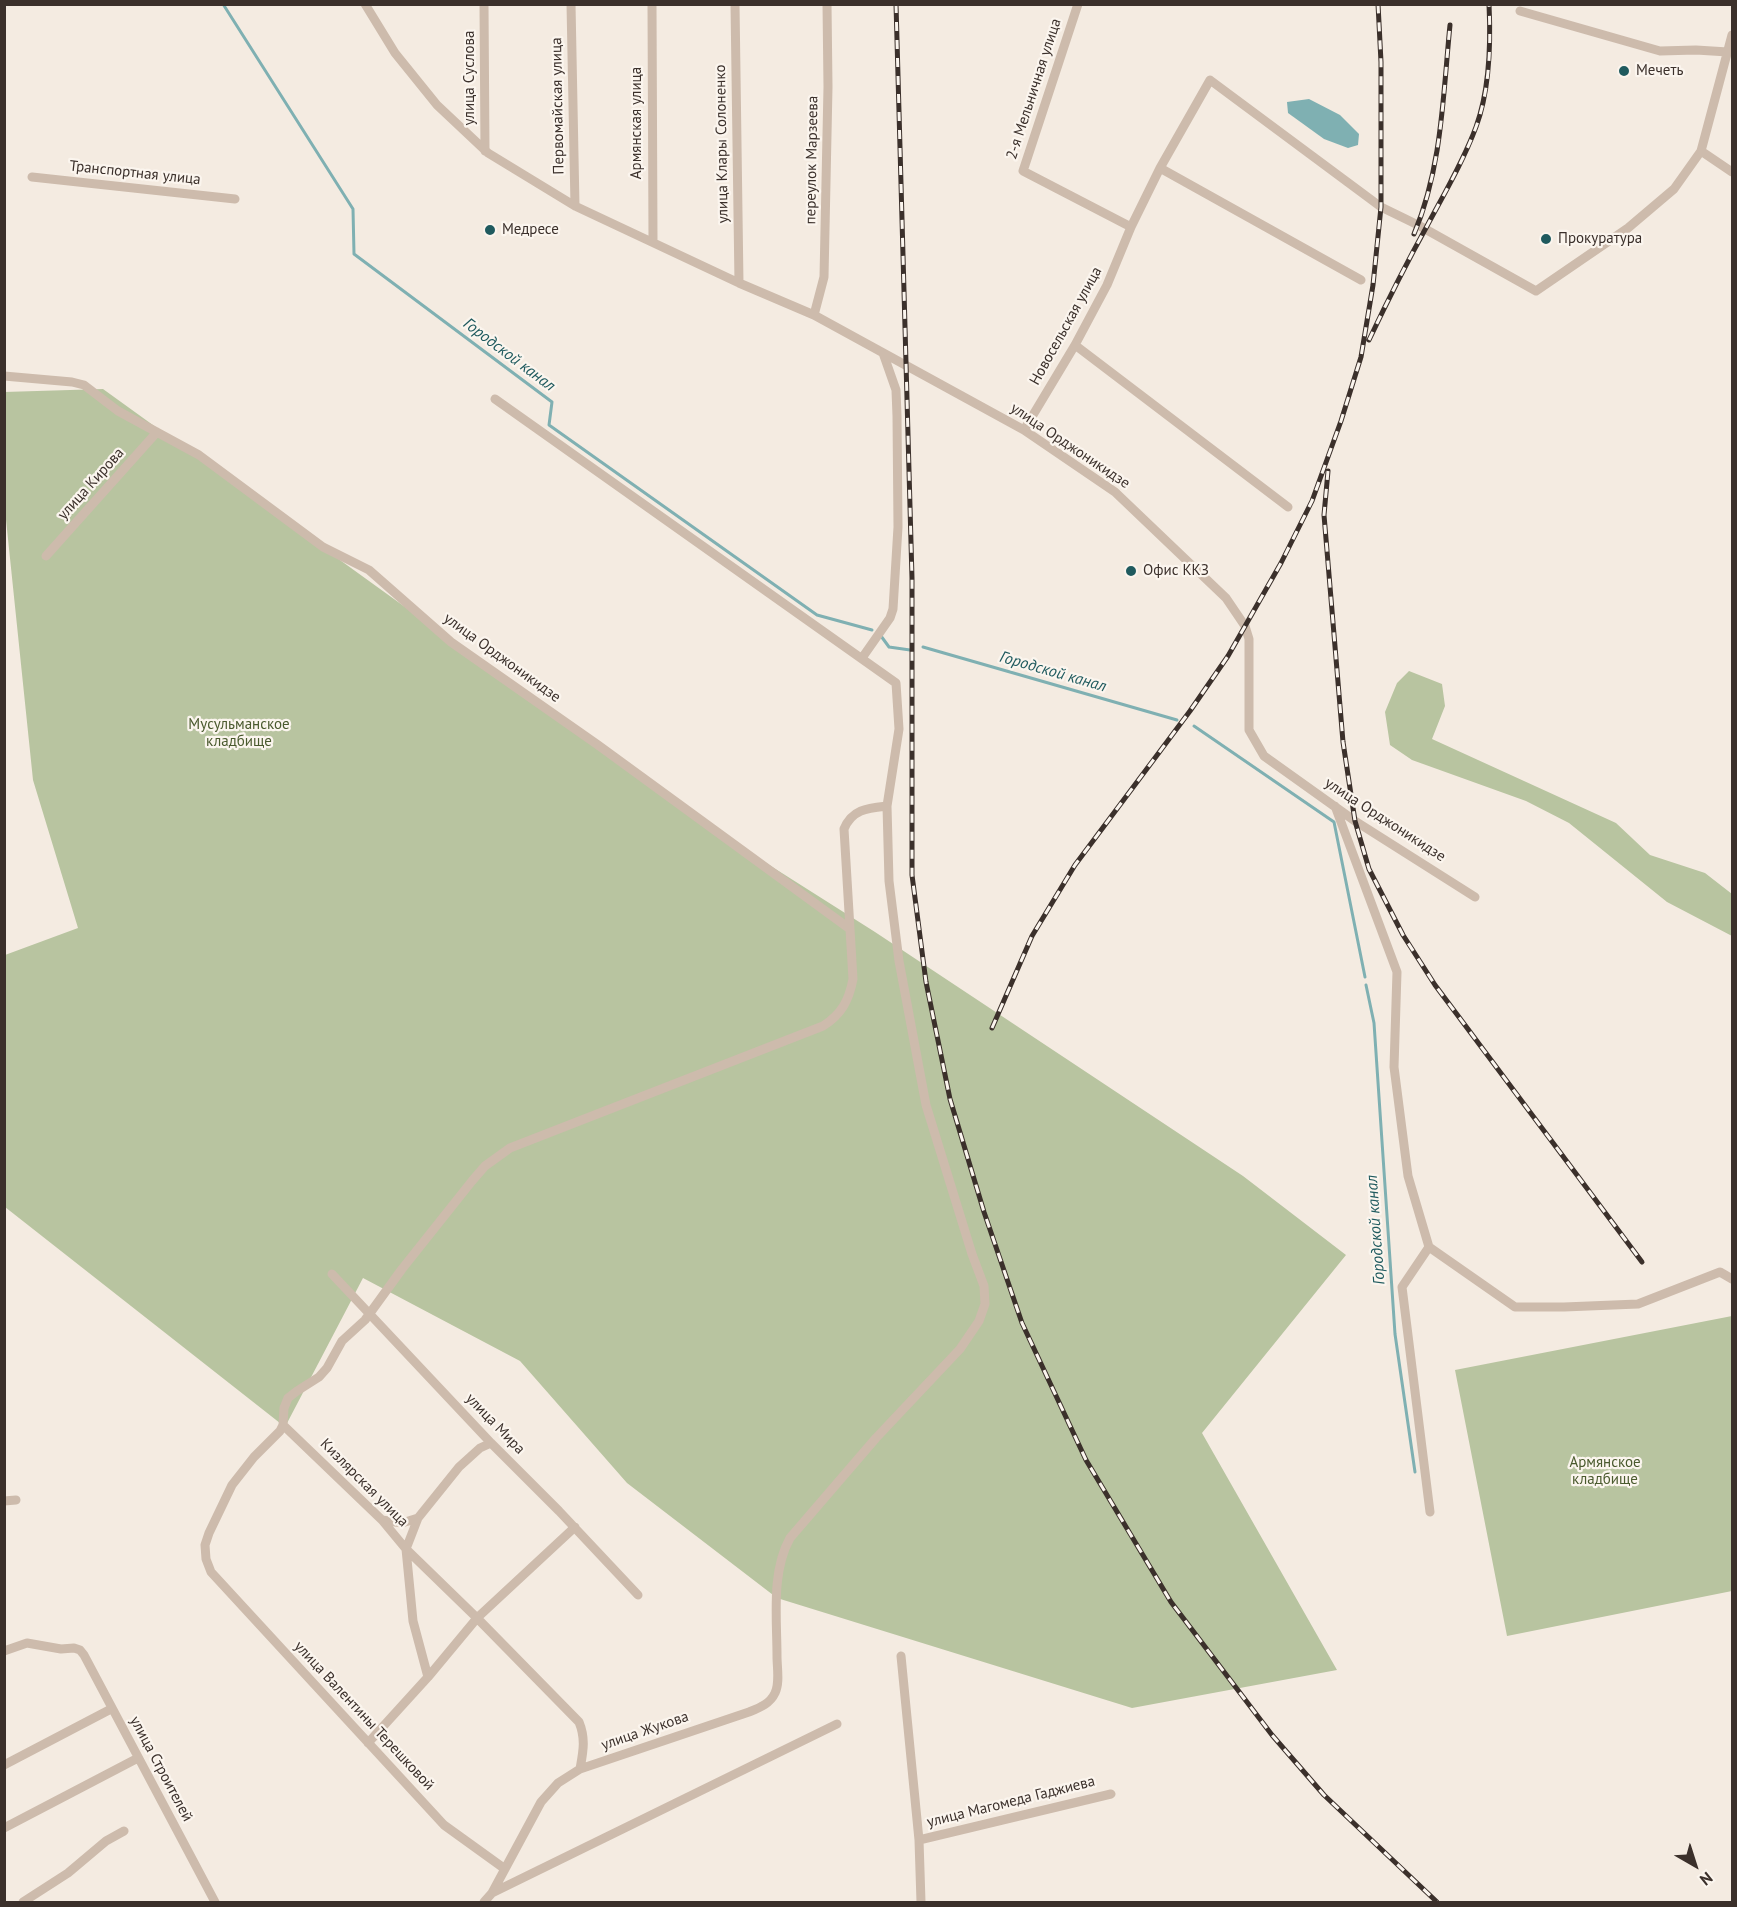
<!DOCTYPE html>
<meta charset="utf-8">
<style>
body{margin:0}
#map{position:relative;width:1737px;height:1907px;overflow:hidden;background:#f4ebe1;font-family:"PT Sans",sans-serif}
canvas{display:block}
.frame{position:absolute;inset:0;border:6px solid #3b302b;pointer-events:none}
.north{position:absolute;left:1665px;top:1835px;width:60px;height:60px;-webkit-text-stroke:4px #fbf5ee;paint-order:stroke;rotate:141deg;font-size:16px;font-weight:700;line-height:24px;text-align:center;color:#3b302b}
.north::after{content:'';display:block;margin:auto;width:21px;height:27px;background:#3b302b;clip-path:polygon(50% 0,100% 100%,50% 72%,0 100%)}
</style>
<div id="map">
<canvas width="1737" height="1907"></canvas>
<div class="frame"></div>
<div class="north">N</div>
</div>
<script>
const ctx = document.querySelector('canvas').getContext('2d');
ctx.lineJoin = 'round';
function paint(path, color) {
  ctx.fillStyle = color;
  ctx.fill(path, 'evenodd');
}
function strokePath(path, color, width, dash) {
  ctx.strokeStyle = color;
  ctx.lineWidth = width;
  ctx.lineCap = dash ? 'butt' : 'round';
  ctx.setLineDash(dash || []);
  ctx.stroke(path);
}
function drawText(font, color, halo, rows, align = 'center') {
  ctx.font = font + ' "PT Sans",sans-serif';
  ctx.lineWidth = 4.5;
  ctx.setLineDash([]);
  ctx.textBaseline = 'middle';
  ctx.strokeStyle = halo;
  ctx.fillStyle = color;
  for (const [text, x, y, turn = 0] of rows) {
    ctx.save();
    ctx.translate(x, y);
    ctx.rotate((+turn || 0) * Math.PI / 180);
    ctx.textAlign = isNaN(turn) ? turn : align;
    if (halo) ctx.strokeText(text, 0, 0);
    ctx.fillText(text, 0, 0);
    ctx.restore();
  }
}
paint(new Path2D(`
 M103,389L714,830L875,932L1243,1176L1346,1255L1202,1433L1337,1670L1132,1708L777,1598L627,1483L520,1361L363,1278L285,1427L5,1207V955L78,928L33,780L5,510L4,392Z
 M1409,671L1442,684L1445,706L1432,739L1616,823L1650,855L1705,873L1732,894V936L1667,902L1569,823L1526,801L1412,760L1390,745L1385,712L1397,683Z
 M1732,1316V1591L1507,1636L1455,1370Z`), '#b8c4a0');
paint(new Path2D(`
 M1309,99L1340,115L1359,134L1358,145L1348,148L1324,139L1288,113L1287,102Z`), '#7fb0b2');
strokePath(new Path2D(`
 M223,4L353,209L354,254L552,402L549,425L817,615L872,630
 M881,636L889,647L910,650
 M923,647L1177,720
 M1194,726L1334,822L1365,977
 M1366,985L1374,1023L1395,1334L1415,1472`), '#7fb0b2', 3);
strokePath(new Path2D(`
 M365,4L395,53L437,105L488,153L575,206L739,283L814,315L1024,430L1115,492L1226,598L1245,626L1249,639V730L1264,756L1355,821L1475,897
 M484,4L485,151
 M571,4L575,206
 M652,4L653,241
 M735,4L739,283
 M1078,4L1023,171L1131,227
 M1520,11L1660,51L1696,50L1728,52
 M1701,151L1732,172
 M1160,168L1361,280
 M32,177L235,199
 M814,315L824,277L828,87L827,4
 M1075,345L1288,507
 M4,376L72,382L84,385L118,411L199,455L323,547L369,570L451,642L598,745L850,929
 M1024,430L1075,345L1107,285L1131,227L1160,168L1210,80L1381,207L1418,225L1536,291L1628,228L1674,189L1701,151L1732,35
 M46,556L157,432
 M862,658L890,618L893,609L898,527L897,416L896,390L883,353
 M1335,806L1397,972L1394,1067L1408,1176L1429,1247L1515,1307H1564L1638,1304L1720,1272L1732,1279
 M1429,1247L1402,1287L1430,1512
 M332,1274L491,1443L559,1511L638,1595
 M283,1425L382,1520L406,1549L413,1621L428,1677
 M491,1443L480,1448L459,1467L418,1518L406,1549L477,1618L579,1722C586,1739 583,1752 580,1769
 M4,1501L16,1500
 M382,1520L402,1523L418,1518
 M4,1651L27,1643L61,1649L74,1648L80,1650L84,1655L215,1902
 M901,1656L919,1840L921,1902
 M368,1743L428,1677L477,1618L575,1527
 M4,1765L111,1709
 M4,1828L138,1758
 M919,1840L1111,1794
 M505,1869L444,1825L211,1572L206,1559L205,1545L209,1533L232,1485L254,1457L280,1431L283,1425L284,1408L288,1398L297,1391L319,1377L327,1368L342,1341L365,1320L402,1269L472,1181L485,1166L510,1148L823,1026C842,1014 849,1000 853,979L844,829C852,809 868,808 887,806
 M492,1893L837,1724
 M23,1902L68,1873L106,1841L124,1831
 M484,1902L492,1893L541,1802L558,1783L580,1769L749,1712C759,1708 770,1704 775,1693C780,1683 777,1668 777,1656C777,1618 771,1572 790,1538L876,1438L960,1349L979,1321L985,1304L984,1286L972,1254L926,1105L899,961L889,881L887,806L899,729L896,683L495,399`), '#cdbbac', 9);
const rail = new Path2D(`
 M896,4L912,578V875L926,982L950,1099L984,1212L1022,1323L1086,1460L1171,1602L1272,1735L1324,1795L1437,1902
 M1414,234C1442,168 1443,95 1450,25
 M1369,340C1387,302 1406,264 1427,226C1444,194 1463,162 1476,127C1490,89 1491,45 1489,4
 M1328,471L1324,515L1343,742L1355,821L1369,869L1403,935L1435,985L1642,1262
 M992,1028L1032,936L1075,865L1190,711L1228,656L1281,563L1312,501L1341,421L1361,357L1373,285L1381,207V62L1378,4`);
strokePath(rail, '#3b302b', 5);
strokePath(rail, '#fbf5ee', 3, [9]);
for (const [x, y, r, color] of [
 [1624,71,6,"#1f5a5e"],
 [490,230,6,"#1f5a5e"],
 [1546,239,6,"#1f5a5e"],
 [1131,571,6,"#1f5a5e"]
]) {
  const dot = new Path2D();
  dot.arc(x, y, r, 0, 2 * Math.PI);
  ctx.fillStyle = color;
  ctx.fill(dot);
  strokePath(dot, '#fbf5ee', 2);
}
drawText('15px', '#3b302b', '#fbf5ee', [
 ["Мечеть",1636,71],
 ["Медресе",502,230],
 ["Прокуратура",1558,239],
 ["Офис ККЗ",1143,571]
], 'left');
drawText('15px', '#3b302b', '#fbf5ee', [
 ["улица Суслова",470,78,-90],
 ["2-я Мельничная улица",1034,89,-72],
 ["Первомайская улица",558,106,-91],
 ["Армянская улица",637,123,-90],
 ["улица Клары Солоненко",722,144,-91],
 ["переулок Марзеева",812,160,-89],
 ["Транспортная улица",135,173,6],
 ["Новосельская улица",1066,326,-61],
 ["улица Орджоникидзе",1070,446,34],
 ["улица Кирова",91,484,-48],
 ["улица Орджоникидзе",502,658,36],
 ["улица Орджоникидзе",1385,820,33],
 ["улица Мира",495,1424,46],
 ["Кизлярская улица",364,1483,45],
 ["улица Валентины Терешковой",364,1716,47],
 ["улица Жукова",645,1731,-19],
 ["улица Строителей",161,1769,62],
 ["улица Магомеда Гаджиева",1011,1802,-14]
]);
drawText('15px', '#4a5a2e', '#fbf5ee', [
 ["Мусульманское",239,725],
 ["кладбище",239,742],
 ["Армянское",1605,1463],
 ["кладбище",1605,1480]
]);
drawText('italic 16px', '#1f5a5e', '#fbf5ee', [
 ["Городской канал",509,355,37],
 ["Городской канал",1053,672,16],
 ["Городской канал",1376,1230,-94]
]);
</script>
